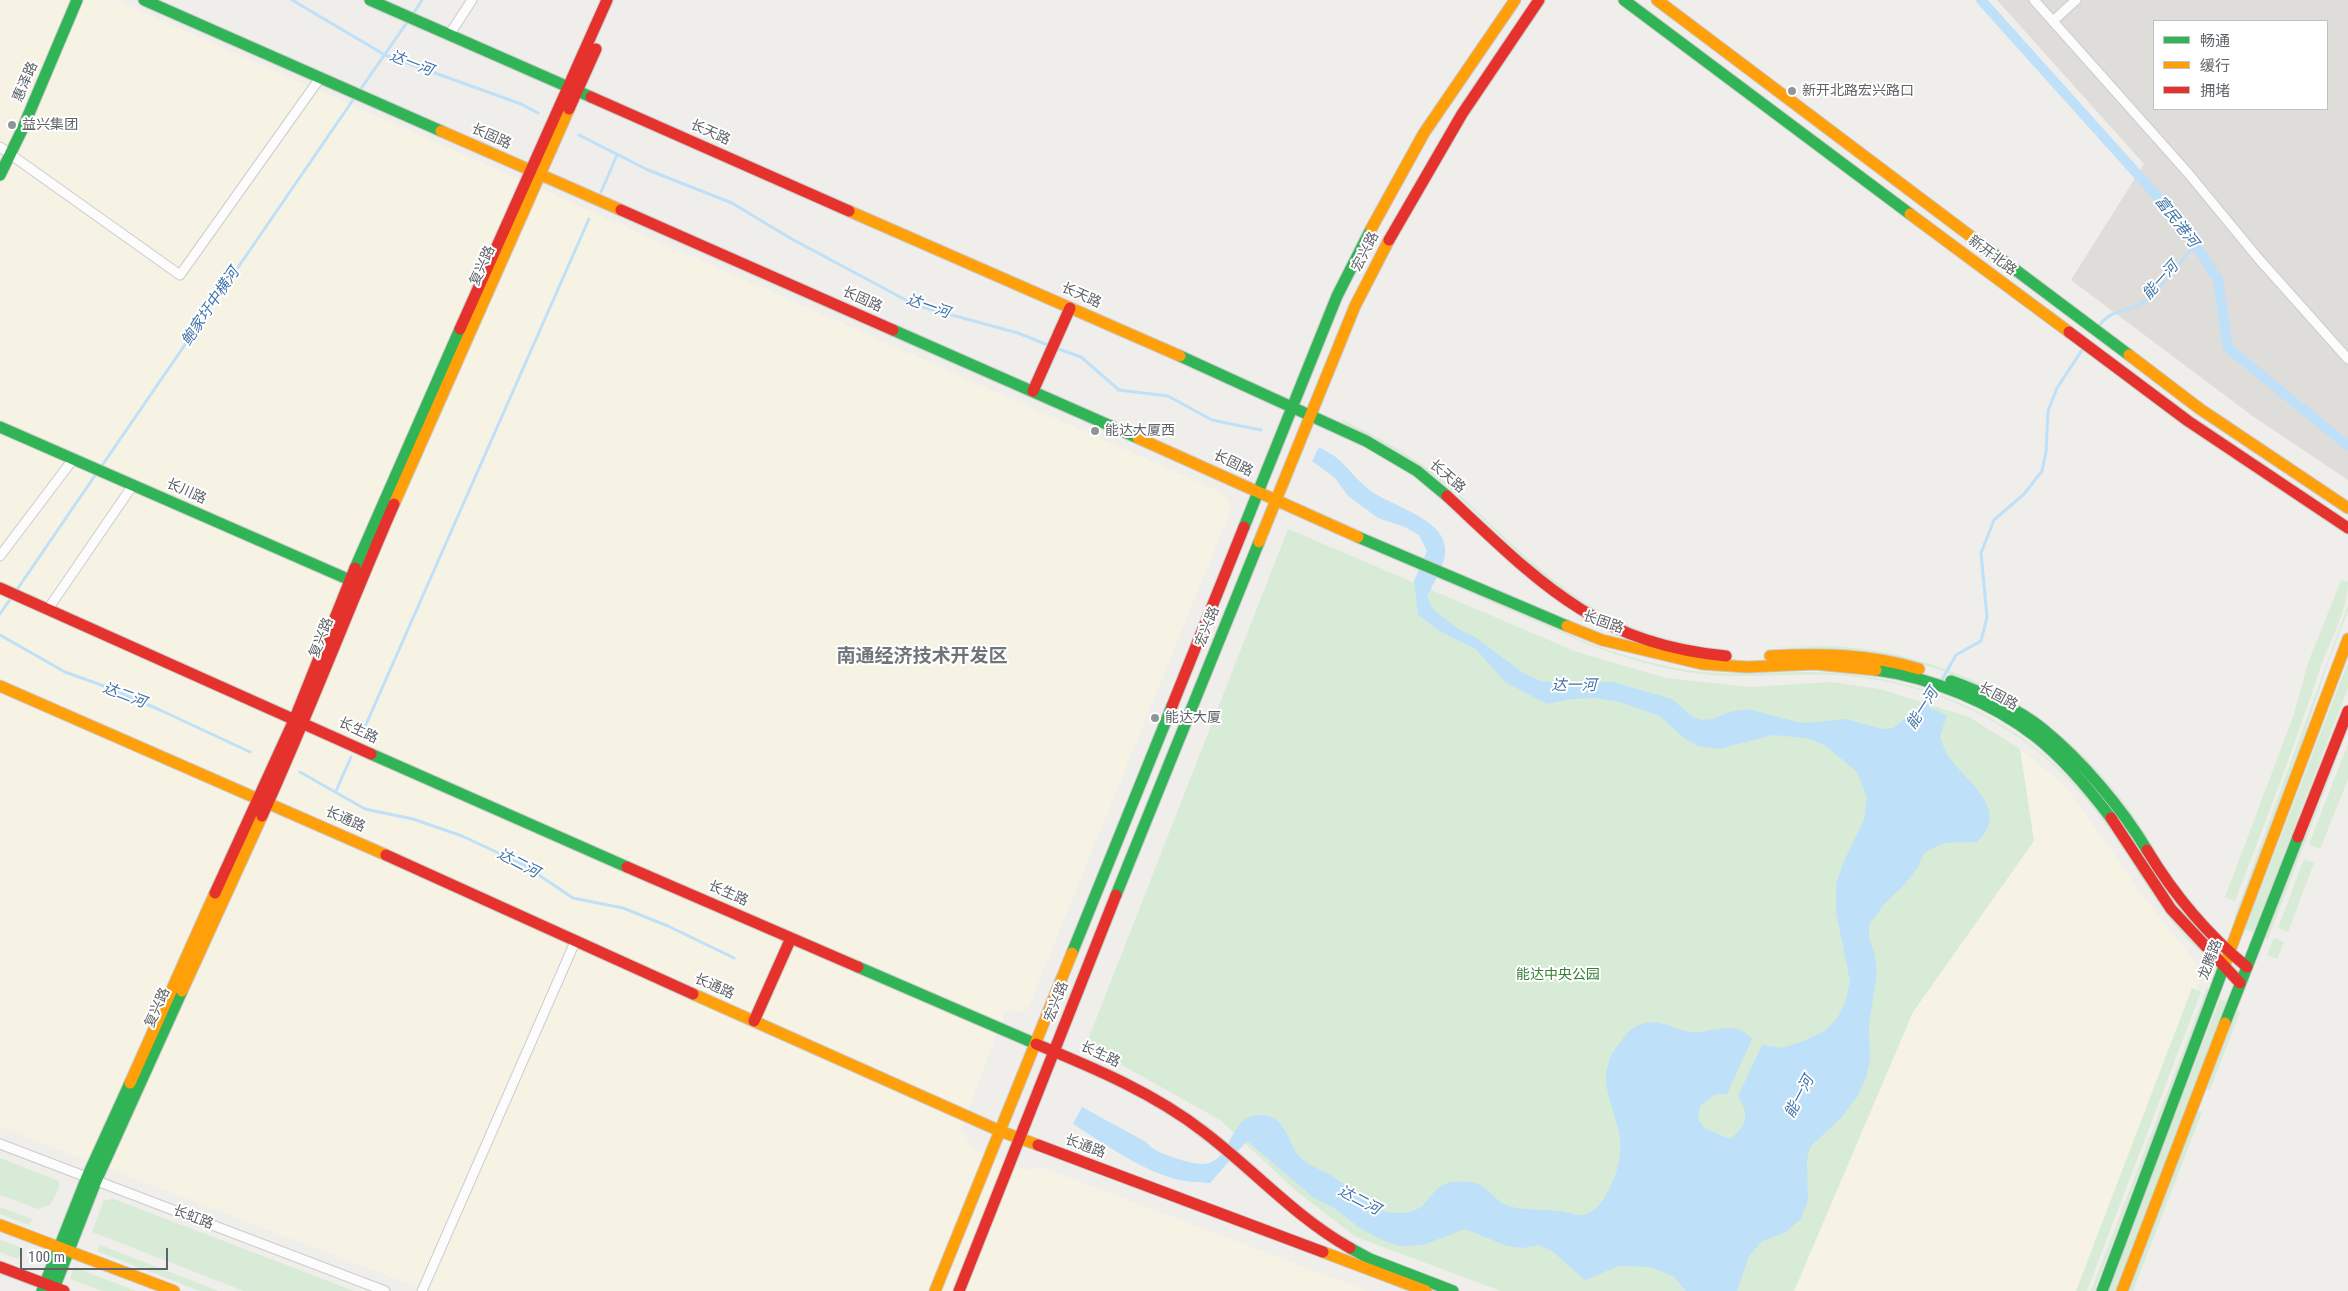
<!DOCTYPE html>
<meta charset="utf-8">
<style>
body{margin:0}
#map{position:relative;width:2348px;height:1291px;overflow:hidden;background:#efeeea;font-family:"Roboto Condensed","Noto Sans SC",sans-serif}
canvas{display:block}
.legend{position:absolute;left:2153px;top:20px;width:175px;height:90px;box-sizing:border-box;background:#fff;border:1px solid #bfc1c3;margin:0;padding:6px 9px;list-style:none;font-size:15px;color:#5f6368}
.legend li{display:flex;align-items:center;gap:10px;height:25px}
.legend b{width:25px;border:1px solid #bfc1c3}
.scale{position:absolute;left:20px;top:1248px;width:148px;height:22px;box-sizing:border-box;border:2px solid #5f6368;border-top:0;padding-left:6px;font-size:15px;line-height:18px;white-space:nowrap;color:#5f6368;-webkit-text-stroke:4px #fff;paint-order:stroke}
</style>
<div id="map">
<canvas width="2348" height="1291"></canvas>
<ul class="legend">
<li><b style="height:6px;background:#30b455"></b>畅通</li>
<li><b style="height:6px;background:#ff9f0a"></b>缓行</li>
<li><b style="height:6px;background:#e5322d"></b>拥堵</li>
</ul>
<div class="scale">100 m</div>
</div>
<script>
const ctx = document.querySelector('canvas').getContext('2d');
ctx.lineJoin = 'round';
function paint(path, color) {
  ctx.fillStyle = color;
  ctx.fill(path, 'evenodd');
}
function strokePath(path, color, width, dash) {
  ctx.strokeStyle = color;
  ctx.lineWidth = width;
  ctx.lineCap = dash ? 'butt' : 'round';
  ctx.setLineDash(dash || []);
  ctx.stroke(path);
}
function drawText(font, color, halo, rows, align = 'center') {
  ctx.font = font + ' "Roboto Condensed","Noto Sans SC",sans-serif';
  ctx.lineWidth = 4;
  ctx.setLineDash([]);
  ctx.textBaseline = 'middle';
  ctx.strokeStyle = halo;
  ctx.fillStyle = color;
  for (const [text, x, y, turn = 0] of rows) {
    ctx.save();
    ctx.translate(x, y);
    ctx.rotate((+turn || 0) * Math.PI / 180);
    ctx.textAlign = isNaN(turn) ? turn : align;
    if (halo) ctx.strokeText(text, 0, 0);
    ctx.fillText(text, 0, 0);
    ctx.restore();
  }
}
paint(new Path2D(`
 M0,0H116L1214,489L1227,498L1231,509L1030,1003L1026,1010L1017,1012L1006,1010L960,1131L967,1138L969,1147L1024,1170L1041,1167L1367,1291H428L0,1127Z
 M2020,749L2065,786L2114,854L2137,889L2197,964L2198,971L2199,981L2196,990L2080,1291H1794L1913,1012L2034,841Z`), '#f7f3e4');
paint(new Path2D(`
 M1997,0H2348V480L2254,417L2071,280L2144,164ZM2154,21H2327V109H2154Z`), '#dfddda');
paint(new Path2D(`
 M567,194L1219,479V481Z
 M1341,419C1377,437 1414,456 1445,482C1498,528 1545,583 1609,616C1643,633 1683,645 1721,647C1755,649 1789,646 1822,646C1940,648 2053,707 2123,801C2144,829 2161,861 2179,891C2154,852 2131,808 2099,774C2024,695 1929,652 1820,648C1759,645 1705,655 1645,632C1603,616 1565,594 1532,565C1502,539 1474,508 1443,483C1419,464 1390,451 1364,435C1357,431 1344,425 1341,419Z
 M1307,521L1590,644C1626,656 1664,668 1703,672C1737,675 1771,672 1805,672C1892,672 1978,699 2045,756C2069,776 2090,800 2108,825C2139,868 2161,913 2200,949L2199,950C2160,915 2138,869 2107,826C2089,801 2068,777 2044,757C1987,708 1912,680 1837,675C1792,673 1747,679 1702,674C1663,670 1626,658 1589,645Z
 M1288,529L1577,652L1666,678L1750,687L1831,682L1880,689L1969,717L2020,749L2034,841L1913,1012L1794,1291H1501L1356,1237L1296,1191L1220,1120L1086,1045Z
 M2341,580L2348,582C2348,612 2329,641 2320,669C2294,747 2265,824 2235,901L2225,897L2293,717L2308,663Z
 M2348,605V611L2329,660L2300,749L2237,919L2234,918Z
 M2348,662V688L2254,933L2245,929Z
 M2348,730L2268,939L2265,938Z
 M2348,744V779L2320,849L2309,844Z
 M2304,859L2314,863L2288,932L2278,928Z
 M2274,938L2284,942L2277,959L2267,955Z
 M2192,988L2201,992L2087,1291H2076Z
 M2207,988L2210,989L2094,1291H2091Z
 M2220,999L2229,1002L2117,1291H2106Z
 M2237,1011L2240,1012L2210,1090L2206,1089Z
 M2198,1111L2202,1112L2133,1291H2128Z
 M0,1158L59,1181V1188L50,1205L38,1209L0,1195Z
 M114,1199L354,1291H244L92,1232L104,1200Z
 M0,1207L32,1219L29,1225L0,1214Z
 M0,1240L22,1248L18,1259L0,1252Z
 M100,1245L219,1291H200L97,1251Z
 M74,1267L136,1291H102L70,1279Z`), '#d8ebd6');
paint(new Path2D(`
 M1319,447C1325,451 1333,454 1338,459C1350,469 1358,482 1371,491C1391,506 1442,518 1445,547C1447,563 1433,583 1427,597L1433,609L1441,616L1460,630L1475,637L1522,672L1540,681L1562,683L1613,682L1672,699L1691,716L1701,720L1713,719L1729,712L1748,709L1797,722L1807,723L1846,719L1882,729L1893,728L1920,707L1925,706L1947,715L1940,736C1942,742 1944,749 1947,754C1964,782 2013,808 1977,842L1943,843L1924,853L1918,867L1903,886L1884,904L1869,925V938L1875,955L1877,973L1869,1025L1870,1060L1866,1078L1857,1097L1841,1118L1810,1147L1807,1160L1808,1200L1801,1219L1784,1233L1762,1241L1749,1256L1737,1291H1686L1673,1276L1650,1267L1619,1266L1585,1280L1552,1251L1539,1245L1523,1248L1507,1246L1465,1229L1423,1245L1399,1246L1380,1239L1360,1228L1334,1208L1314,1198L1247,1141L1210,1183C1197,1182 1184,1182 1172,1178C1138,1168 1103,1143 1073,1124L1082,1107L1146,1142C1153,1151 1164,1154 1175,1158C1185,1161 1199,1166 1209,1163C1235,1155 1229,1107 1269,1116C1285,1120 1289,1144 1299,1156C1308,1166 1321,1169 1332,1176C1350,1187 1366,1205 1387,1212C1392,1213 1398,1213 1404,1213C1431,1209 1426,1193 1445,1184C1452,1180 1467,1181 1475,1183C1487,1186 1495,1200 1506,1205C1519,1211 1551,1209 1566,1212C1571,1213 1579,1216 1584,1215C1587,1214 1596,1209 1598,1206C1603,1201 1607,1193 1610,1187C1618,1172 1623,1151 1619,1133C1611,1096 1593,1074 1622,1040C1628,1031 1635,1025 1646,1023C1663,1019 1679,1033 1696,1032C1717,1031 1736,1020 1752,1039L1727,1094L1714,1095L1700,1106L1698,1119L1704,1128L1730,1139C1748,1126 1749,1113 1738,1096L1762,1045L1782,1048L1804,1041L1826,1030L1838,1017L1846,1000L1850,981L1836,912V884L1844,861L1864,820L1867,797L1857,772L1826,746L1807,738L1773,735L1719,749L1698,746L1684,738L1660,716L1620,702L1595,698L1571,699L1547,704L1505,682L1476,649L1441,632L1418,615L1414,581L1427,551L1419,535L1405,527L1378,518L1348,496L1335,478L1312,461Z`), '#bfe0f9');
strokePath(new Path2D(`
 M292,0L385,55L521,104L538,113
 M413,14L422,0
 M360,90L408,21
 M579,135L648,170L732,203L790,238L915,305L1018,333L1048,345
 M601,192L617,155
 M2098,327C2111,308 2127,313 2144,302C2157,293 2184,258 2195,244
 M1056,348L1081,357L1119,390L1168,396L1212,420L1261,430
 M101,467L355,97
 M16,591L96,474
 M0,614L11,598
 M0,635L65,672L104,686L160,710L250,752
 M1940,683L1956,655L1981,641L1987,617L1981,553L1994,520L2024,494L2042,471L2046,452L2048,411L2057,388L2084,347
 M1926,709L1937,689
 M364,729L589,219
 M300,772L365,809L413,819L462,836L524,865L573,898L623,908L668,926L734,958
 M336,791L351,757`), '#bfe0f9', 3);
strokePath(new Path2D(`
 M1981,0L2183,225L2218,280L2228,348L2348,446`), '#bfe0f9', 10);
const street = new Path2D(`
 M2034,0L2188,173L2258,258L2348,359
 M2053,21L2076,0
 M449,35L472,0
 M0,147L180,275L320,78
 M0,556L74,458
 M48,609L133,485
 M0,1144L385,1291
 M422,1291L575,942`);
const fast = new Path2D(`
 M144,0L441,131
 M370,0L591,97
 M1624,0L1910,214
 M0,175L22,130L77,0
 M1973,238L2129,355
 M893,330L1138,438
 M1180,356L1366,441L1417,471L1447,496
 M0,427L359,584
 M1244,527L1337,296L1371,229
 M1358,537L1567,626
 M355,568L460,329
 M1876,670C1930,677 1993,703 2036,737C2065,760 2089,789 2111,818
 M1951,681C1979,691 2020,710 2043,729C2082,761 2121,807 2147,850
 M371,754L627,867
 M1116,895L1259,542
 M1072,953L1172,706
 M858,967L1036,1044
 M2225,1023L2298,837
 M1350,1248L1370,1259L1453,1291
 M42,1291L87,1177L130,1083
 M53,1291L96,1181L182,991
 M2102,1291L2226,961`);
const slow = new Path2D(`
 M1657,0L1973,238
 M441,131L621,210
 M849,211L1180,356
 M1910,214L2069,332
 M1371,229L1424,133L1515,0
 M2129,355L2200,409L2348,508
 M1138,438L1358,537
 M394,504L569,109
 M1259,542L1355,306L1389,240
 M1567,626L1602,640L1702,664L1747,667L1815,664L1876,670
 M1770,656C1821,653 1870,654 1919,669
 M0,686L386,855
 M2226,961L2348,639
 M182,991L262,816
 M693,994L1000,1131L1038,1145
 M130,1083L215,893
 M0,1225L174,1291
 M1323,1252L1426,1291
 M935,1291L1072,953
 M2122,1291L2225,1023`);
const jam = new Path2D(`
 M591,97L849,211
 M569,109L596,49
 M621,210L893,330
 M1389,240L1462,114L1539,0
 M460,329L607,0
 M2069,332L2188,421L2348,528
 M1033,391L1070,308
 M1447,496C1537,580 1595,644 1726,656
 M0,588L371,754
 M1172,706L1244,527
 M262,816C309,713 349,607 394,504
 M2111,818L2171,909L2240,983
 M2298,837L2348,711
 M2147,850C2173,893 2208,935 2247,967
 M386,855L693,994
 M627,867L858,967
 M215,893L295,718L355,568
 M754,1021L791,938
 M1036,1044C1094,1068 1154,1093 1204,1132C1254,1170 1295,1217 1350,1248
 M1038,1145L1323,1252
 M0,1267L64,1291
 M959,1291L1116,895`);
strokePath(street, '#cbcccc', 11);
strokePath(fast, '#cacacb', 13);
strokePath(slow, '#cacacb', 13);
strokePath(jam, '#cacacb', 13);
strokePath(street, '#fdfcfc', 9);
strokePath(fast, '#30b455', 11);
strokePath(slow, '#ff9f0a', 11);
strokePath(jam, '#e5322d', 11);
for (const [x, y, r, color] of [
 [1792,91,5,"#919496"],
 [12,125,5,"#919496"],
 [1095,431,5,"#919496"],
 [1155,718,5,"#919496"]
]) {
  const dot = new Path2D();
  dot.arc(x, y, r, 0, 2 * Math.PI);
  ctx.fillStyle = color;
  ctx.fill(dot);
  strokePath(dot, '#fff', 2);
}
drawText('14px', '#5f6368', '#fff', [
 ["惠泽路",26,82,-67],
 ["长天路",710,133,24],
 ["长固路",491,137,24],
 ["宏兴路",1366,252,-63],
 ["新开北路",1992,256,37],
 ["复兴路",483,266,-66],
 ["长天路",1081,296,24],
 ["长固路",862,300,24],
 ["长固路",1233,464,26],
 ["长天路",1447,477,41],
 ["长川路",186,492,24],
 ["长固路",1603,623,19],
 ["宏兴路",1208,627,-68],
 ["复兴路",322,638,-68],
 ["长固路",1998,697,28],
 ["长生路",358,731,25],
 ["长通路",345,820,24],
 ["长生路",728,894,24],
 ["龙腾路",2211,960,-69],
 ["长通路",714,987,24],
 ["宏兴路",1057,1002,-68],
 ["复兴路",158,1008,-66],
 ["长生路",1100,1055,25],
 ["长通路",1085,1147,20],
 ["长虹路",193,1218,21]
]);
drawText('14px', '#5f6368', '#fff', [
 ["新开北路宏兴路口",1802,91],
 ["益兴集团",22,125],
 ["能达大厦西",1105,431],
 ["能达大厦",1165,718]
], 'left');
drawText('14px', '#348238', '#fff', [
 ["能达中央公园",1558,975]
]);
drawText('italic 15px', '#4174aa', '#fff', [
 ["达一河",411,64,21],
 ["富民港河",2176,222,52],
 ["能一河",2161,281,-48],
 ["鲍家圩中横河",211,307,-56],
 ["达一河",928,307,19],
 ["达一河",1574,686],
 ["达二河",124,696,21],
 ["能一河",1923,709,-57],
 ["达二河",518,864,28],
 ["能一河",1800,1097,-62],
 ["达二河",1359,1201,28]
]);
drawText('bold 19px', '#70757a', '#fff', [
 ["南通经济技术开发区",922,657]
]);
</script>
